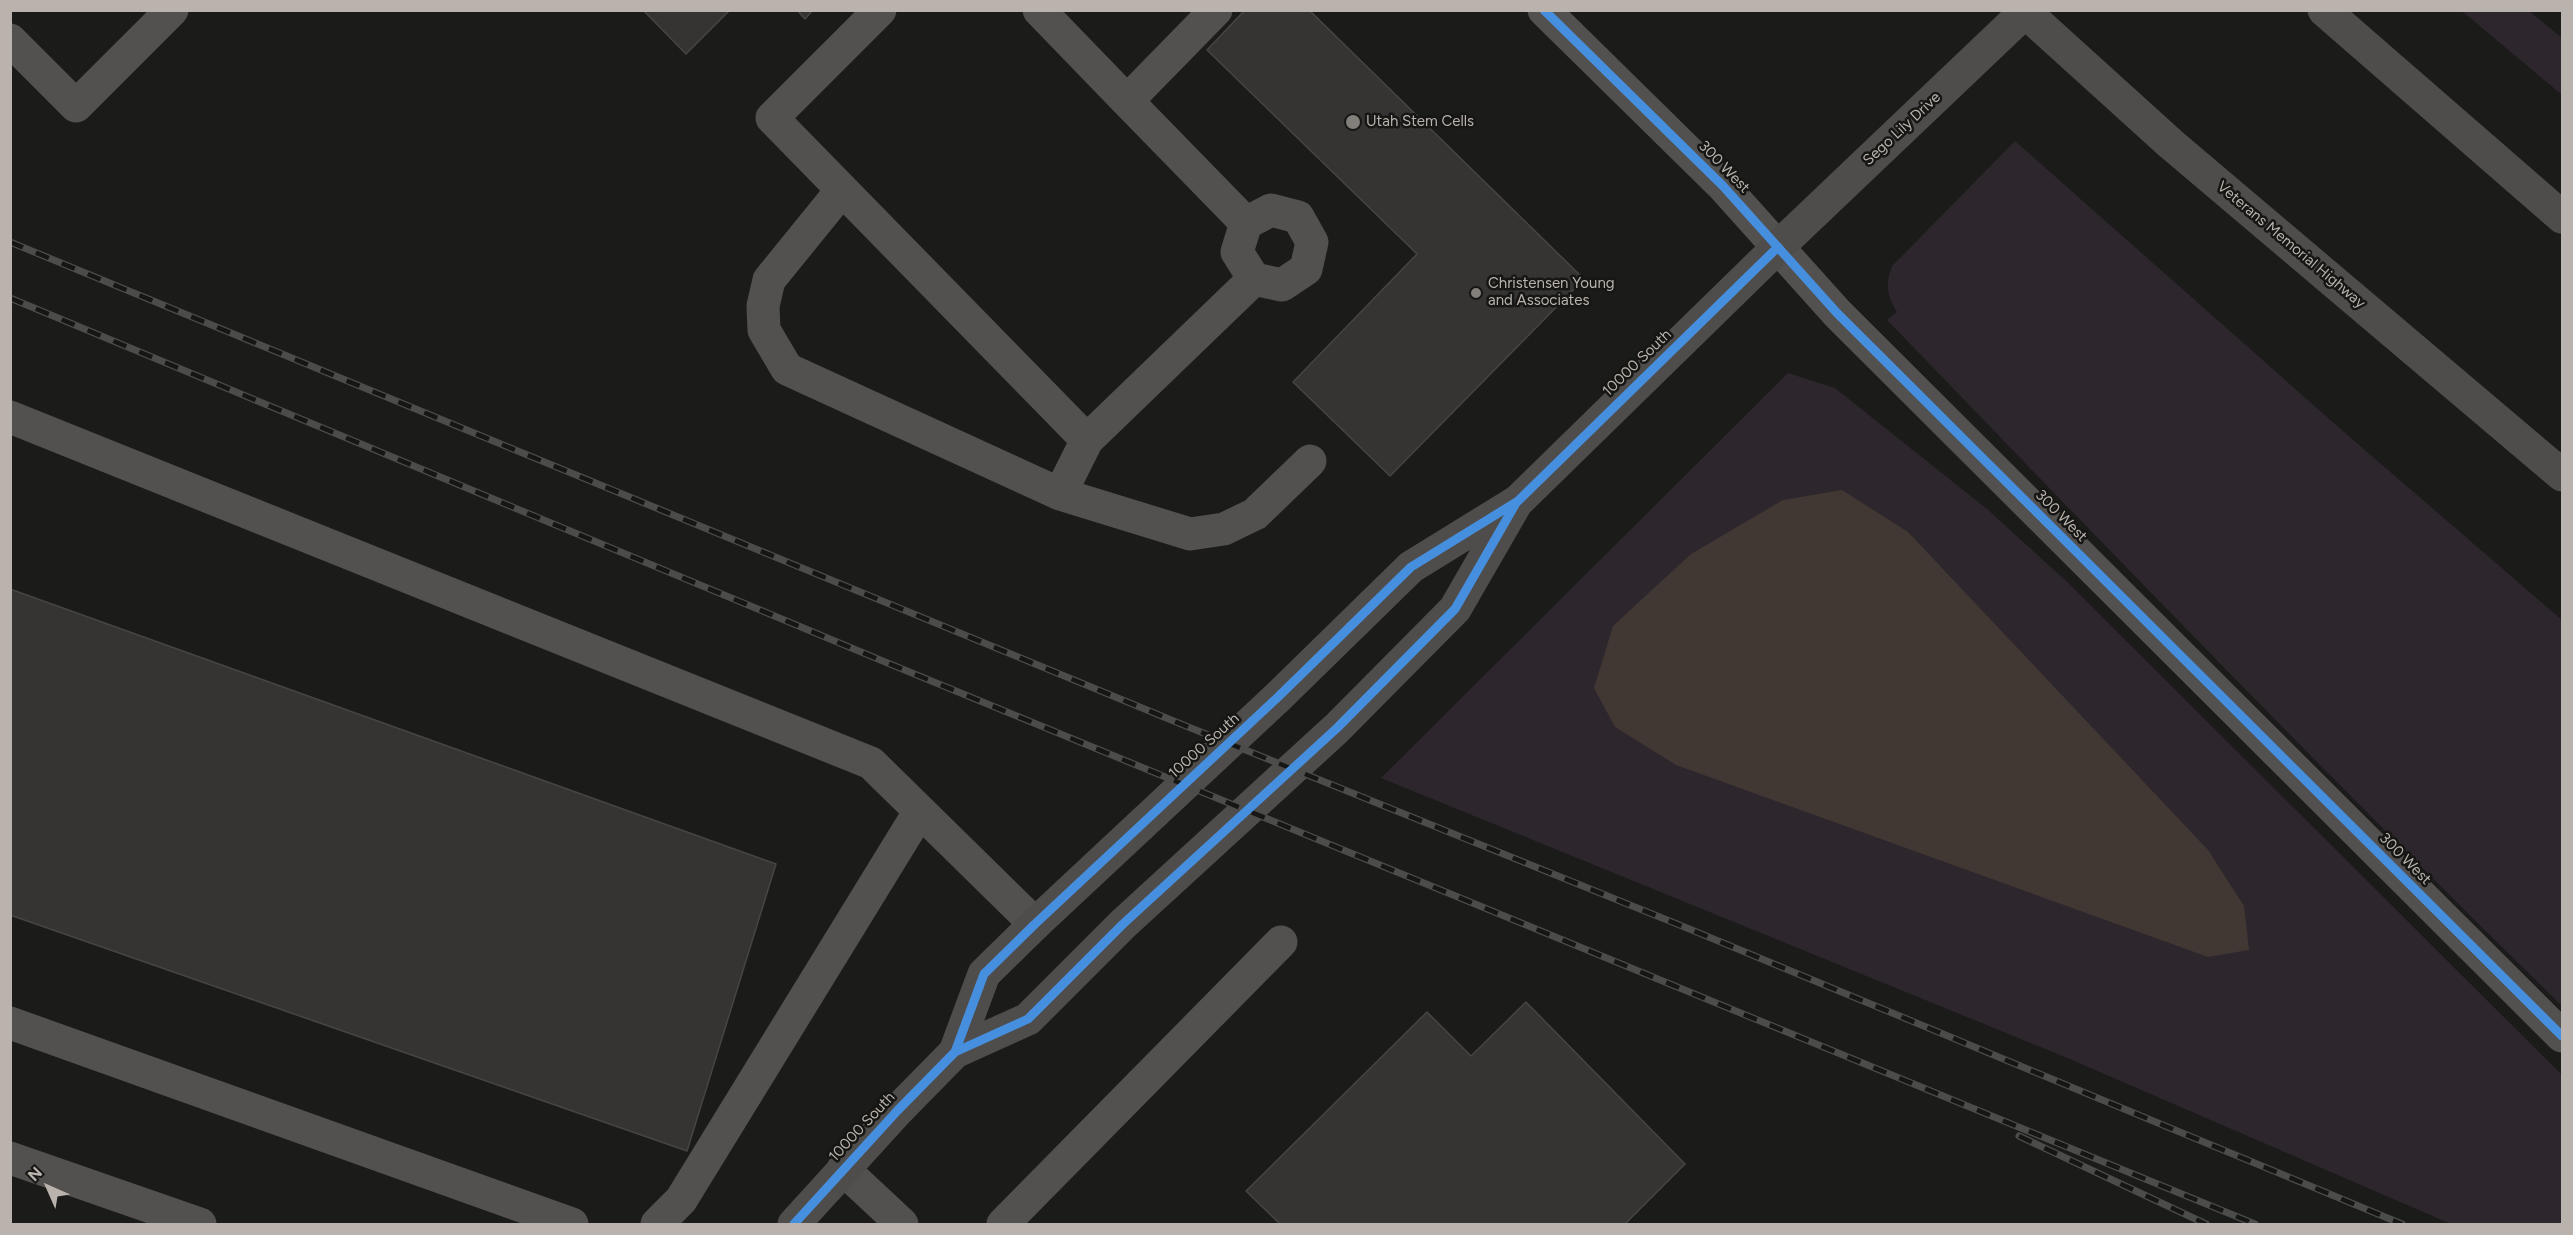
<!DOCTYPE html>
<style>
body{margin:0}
#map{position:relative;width:2573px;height:1235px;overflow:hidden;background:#1b1b1a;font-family:Figtree,sans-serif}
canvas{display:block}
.frame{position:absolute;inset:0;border:12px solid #bab3ad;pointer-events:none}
.north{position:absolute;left:18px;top:1157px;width:60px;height:60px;-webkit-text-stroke:4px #161614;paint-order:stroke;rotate:315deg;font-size:16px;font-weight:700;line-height:24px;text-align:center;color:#bab3ad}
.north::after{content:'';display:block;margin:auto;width:21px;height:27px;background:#bab3ad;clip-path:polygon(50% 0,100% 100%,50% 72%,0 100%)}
</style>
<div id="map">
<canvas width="2573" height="1235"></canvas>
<div class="frame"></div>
<div class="north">N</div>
</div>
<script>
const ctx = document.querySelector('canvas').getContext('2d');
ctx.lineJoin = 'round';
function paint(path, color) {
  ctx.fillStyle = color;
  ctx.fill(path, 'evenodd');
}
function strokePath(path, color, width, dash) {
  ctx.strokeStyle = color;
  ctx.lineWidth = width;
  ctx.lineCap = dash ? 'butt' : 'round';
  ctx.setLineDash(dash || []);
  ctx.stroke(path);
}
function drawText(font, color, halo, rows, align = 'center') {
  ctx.font = font + ' Figtree,sans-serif';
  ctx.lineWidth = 5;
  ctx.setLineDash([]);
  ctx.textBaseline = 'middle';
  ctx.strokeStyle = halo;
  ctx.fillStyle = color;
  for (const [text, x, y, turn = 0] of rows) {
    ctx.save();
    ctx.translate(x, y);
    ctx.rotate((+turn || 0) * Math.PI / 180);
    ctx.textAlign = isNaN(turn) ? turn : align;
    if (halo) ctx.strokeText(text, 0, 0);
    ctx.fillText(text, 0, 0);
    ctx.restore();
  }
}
paint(new Path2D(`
 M2462,11H2529L2562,38V95Z
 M2015,141L2344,432L2562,620V1006C2333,782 2110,551 1887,320L1897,312C1887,295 1885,285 1892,266Z
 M1788,373L1835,388L1987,509L2065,580L2562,1075V1224H2451L2065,1057L1381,778Z`), '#2d262d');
paint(new Path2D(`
 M1842,490L1908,532L2208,850L2244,906L2249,950L2208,957L1676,765L1615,727L1594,688L1613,626L1691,554L1783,500Z`), '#413733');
const building = new Path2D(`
 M643,10H730L686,54Z
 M797,10H813L805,19Z
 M1245,10H1309L1584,279L1390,476L1293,382L1417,254L1207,50Z
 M10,589L776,864L687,1151L10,915Z
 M1526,1002L1685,1164L1625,1224H1280L1246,1191L1427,1012L1471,1056Z`);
paint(building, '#353433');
strokePath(building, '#474543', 1.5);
strokePath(new Path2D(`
 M880,10L772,118L1087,440L1254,279
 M1039,10L1127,101
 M1216,10L1127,101L1246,223
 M1544,10L1723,186L1837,313L2562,1036
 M10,40L76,106L172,10
 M842,190L769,280L763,306L764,330L787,369L1060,494L1087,440
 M1271,210L1298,217L1312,242L1306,269L1282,285L1254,279L1237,252L1246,223Z
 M10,417L871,763L1035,924
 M1060,494L1190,534L1224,529L1255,514L1310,461
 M10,1023L572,1224
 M10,1158L200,1224
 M843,1169L902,1224
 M657,1224L681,1200L920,811
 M1003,1224L1281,942`), '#53514f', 33);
strokePath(new Path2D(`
 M955,1052L984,974L1035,924L1278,697L1411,567L1518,501L1778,247L2027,10
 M794,1224L898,1110L955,1052L1028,1019L1123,924L1337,728L1455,609L1515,505`), '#4f4d4c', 33);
strokePath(new Path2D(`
 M2023,10L2171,144L2562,475
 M2324,10L2562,217`), '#4f4d4c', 33);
const rail = new Path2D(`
 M10,242L1181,724L1687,928L2402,1224
 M10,298L890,664L2255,1224
 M2019,1136L2206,1224`);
strokePath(rail, '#4c4c4a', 7);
strokePath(rail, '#161614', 4.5, [14]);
strokePath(new Path2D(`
 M1544,10L1723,186L1837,313L2562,1036
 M955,1052L984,974L1035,924L1278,697L1411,567L1518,501L1778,247
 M794,1224L898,1110L955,1052L1028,1019L1123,924L1337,728L1455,609L1516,503`), '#468fdf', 9);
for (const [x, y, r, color] of [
 [1353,122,8,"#827e7a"],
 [1476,293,6,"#827e7a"]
]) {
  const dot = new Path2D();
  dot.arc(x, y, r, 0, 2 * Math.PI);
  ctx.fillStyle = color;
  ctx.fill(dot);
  strokePath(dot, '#161614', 2);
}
drawText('15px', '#bab3ad', '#161614', [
 ["Utah Stem Cells",1366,122],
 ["Christensen Young",1488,284],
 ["and Associates",1488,301]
], 'left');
drawText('15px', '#bab3ad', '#161614', [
 ["Sego Lily Drive",1902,129,-43],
 ["300 West",1724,167,46],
 ["Veterans Memorial Highway",2291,245,40],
 ["10000 South",1637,363,-44],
 ["300 West",2061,516,45],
 ["10000 South",1204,746,-42],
 ["300 West",2405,859,45],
 ["10000 South",862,1127,-47]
]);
</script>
